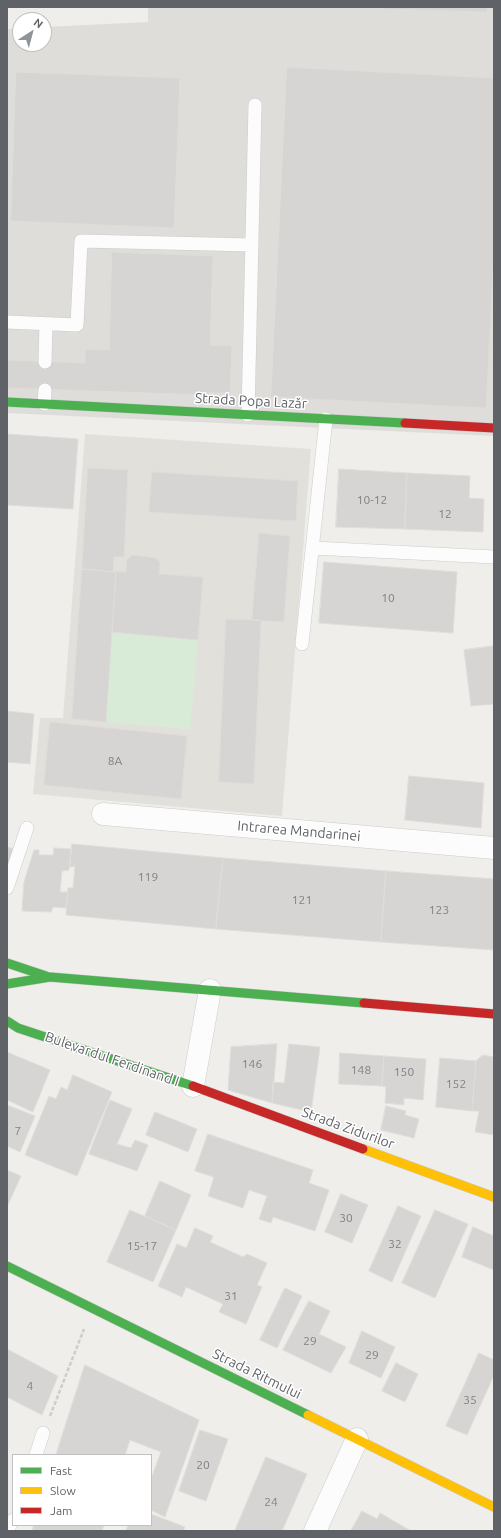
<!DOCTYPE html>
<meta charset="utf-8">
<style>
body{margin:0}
#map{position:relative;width:501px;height:1538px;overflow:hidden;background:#efeeea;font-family:Ubuntu,sans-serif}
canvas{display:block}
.frame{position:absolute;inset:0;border:8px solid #5f6368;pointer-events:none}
.legend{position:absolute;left:12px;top:1454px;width:140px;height:72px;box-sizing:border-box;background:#fff;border:1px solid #bfc1c3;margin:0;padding:5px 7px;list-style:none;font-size:12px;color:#5f6368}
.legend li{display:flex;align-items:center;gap:8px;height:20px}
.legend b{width:20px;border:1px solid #bfc1c3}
.north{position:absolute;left:12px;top:12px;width:40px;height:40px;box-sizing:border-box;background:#fff;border:1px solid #bfc1c3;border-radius:50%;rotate:36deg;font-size:11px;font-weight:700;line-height:16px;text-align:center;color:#5f6368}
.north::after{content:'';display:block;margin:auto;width:14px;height:18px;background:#919496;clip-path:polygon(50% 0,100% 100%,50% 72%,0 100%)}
</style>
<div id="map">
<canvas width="501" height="1538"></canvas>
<div class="frame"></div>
<ul class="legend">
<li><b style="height:5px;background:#4caf50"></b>Fast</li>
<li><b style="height:5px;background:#ffc107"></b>Slow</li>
<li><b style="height:5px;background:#c62828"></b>Jam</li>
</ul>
<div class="north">N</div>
</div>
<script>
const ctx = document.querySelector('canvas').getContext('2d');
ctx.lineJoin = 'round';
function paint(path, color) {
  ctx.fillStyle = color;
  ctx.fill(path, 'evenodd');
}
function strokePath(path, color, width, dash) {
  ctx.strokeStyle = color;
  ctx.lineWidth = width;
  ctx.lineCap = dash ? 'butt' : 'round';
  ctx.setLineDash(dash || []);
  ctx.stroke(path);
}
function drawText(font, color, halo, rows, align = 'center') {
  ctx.font = font + ' Ubuntu,sans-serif';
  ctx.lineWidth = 3;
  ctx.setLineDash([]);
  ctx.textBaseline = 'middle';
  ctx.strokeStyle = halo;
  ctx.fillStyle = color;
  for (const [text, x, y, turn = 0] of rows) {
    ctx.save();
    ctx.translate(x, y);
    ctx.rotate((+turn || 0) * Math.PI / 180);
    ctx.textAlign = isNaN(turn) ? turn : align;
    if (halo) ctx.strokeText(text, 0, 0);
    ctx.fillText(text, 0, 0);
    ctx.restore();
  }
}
paint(new Path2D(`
 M148,7H494V436L7,413V29L20,28V44H44V27L148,22Z`), '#dfddda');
paint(new Path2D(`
 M85,434L311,449L282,816L33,794L40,718H63Z`), '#e2e0da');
paint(new Path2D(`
 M112,632L198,640L190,729L106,722Z`), '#d8ebd6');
const building = new Path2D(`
 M382,7H487V12L382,9Z
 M287,67L494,78V250L486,408L271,397Z
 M16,72L180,78L174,228L11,221Z
 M112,252L213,256L210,345L232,346L230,393H205V395L7,388V360L85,363V349L109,350Z
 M7,434L78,439L73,509L7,505Z
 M88,468L128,470L124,557H114L113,572L82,569Z
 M339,469L407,473L405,529L336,527Z
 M152,472L298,481L296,521L149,512Z
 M407,473L470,476L469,498L484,499L483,532L405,529Z
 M259,533L290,536L284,622L252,620Z
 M133,555L155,558L160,562L159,574L203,577L198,640L112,632L116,571L126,572L127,560Z
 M324,562L457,572L453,633L319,623Z
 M82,569L113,572L116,571L106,722L72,719Z
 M226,619L261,620L254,784L219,782Z
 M494,646V704L471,706L464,650Z
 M7,711L34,714L30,764L7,762Z
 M50,722L187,736L181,799L44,785Z
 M409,776L484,783L481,828L405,820Z
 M72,844L223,858L216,929L66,915L68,888H73L75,866L70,867Z
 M7,847L14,849L7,869Z
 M54,848L71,849L69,870L62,871L60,892H68L66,908L53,907L51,912L22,911L24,882L34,850H39V855H53Z
 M223,858L386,871L381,942L216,929Z
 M386,871L494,879V950L381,942Z
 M277,1044L272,1103L228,1090L231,1047Z
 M289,1044L320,1047L311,1112L272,1103L273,1082L284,1083Z
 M7,1052L50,1070L33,1112L7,1100Z
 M340,1053L384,1056L382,1086L339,1084Z
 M483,1055L494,1057V1135L475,1132L479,1111H472L476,1061Z
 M384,1056L426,1059L423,1100L404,1098V1105L385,1103L386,1087L382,1086Z
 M440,1058L476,1061L472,1111L436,1107Z
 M73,1075L112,1092L77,1176L25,1155L49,1096L56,1099L61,1087L67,1090Z
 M110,1100L132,1109L117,1144L131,1148L135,1140L148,1145L137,1171L89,1154Z
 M7,1105L35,1116L20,1152L7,1146Z
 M386,1106L406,1111L405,1115L419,1119L414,1138L381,1130Z
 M155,1112L197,1129L188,1152L146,1135Z
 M208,1134L313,1170L309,1183L329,1190L315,1231L273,1217L271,1223L259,1219L267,1196L249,1190L243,1208L208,1196L214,1177L195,1171Z
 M7,1170L21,1176L7,1207Z
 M160,1181L191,1195L176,1230L145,1216Z
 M341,1194L368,1205L352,1243L325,1232Z
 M398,1206L421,1216L392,1282L369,1271Z
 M130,1210L176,1230L153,1282L107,1262Z
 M435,1210L468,1224L435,1298L402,1283Z
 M473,1227L494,1236V1270L462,1257Z
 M195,1228L213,1236L210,1242L243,1257L247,1254L267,1263L257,1285L262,1287L246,1324L219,1312L223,1304L186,1287L182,1297L158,1286L177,1244L186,1248Z
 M285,1288L302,1296L277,1348L260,1340Z
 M309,1301L330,1311L319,1334L346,1347L331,1373L283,1350Z
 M362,1331L395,1347L381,1378L349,1363Z
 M7,1349L58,1376L42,1415L7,1397Z
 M479,1353L494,1360V1375L467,1435L446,1426Z
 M396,1363L418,1374L405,1402L382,1391Z
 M85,1365L199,1420L165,1517L151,1510V1479L161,1452L130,1440L125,1455H56Z
 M200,1430L228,1439L206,1501L179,1491Z
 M266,1457L307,1474L282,1531H235Z
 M362,1511L377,1519L380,1513L411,1531H351Z
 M151,1514L185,1527L183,1531H126L128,1525H151Z
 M34,1525H104L102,1531H32Z`);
paint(building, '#d6d5d3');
strokePath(building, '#deddd9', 1);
const lane = new Path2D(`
 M7,322L77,325L81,241L252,245
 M45,362L46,324
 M44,404L45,390
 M248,415L255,105
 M313,548L494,557
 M302,644L326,419
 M7,888L27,828
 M36,1455L43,1433
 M7,1531L13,1520`);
const street = new Path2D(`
 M103,814L494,848
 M193,1086L210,990
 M315,1531L357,1439`);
const fast = new Path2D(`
 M7,402L405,423
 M7,963L46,976
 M7,984L50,977L364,1003
 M7,1021L18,1028L193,1086
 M7,1266L308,1415`);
const slow = new Path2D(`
 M363,1149L494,1197
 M308,1415L494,1507`);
const jam = new Path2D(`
 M405,423L494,428
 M364,1003L494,1014
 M193,1086L363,1149`);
strokePath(lane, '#cbcccc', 14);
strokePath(street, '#cbcccc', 23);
strokePath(fast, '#cacacb', 10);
strokePath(slow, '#cacacb', 10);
strokePath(jam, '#cacacb', 10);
strokePath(new Path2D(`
 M50,1416L84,1329`), '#cacfcc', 2.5, [4, 2]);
strokePath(lane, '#fdfcfc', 13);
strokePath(street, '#fdfcfc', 22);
strokePath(fast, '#4caf50', 9);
strokePath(slow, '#ffc107', 9);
strokePath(jam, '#c62828', 9);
drawText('12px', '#7e8184', null, [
 ["10-12",372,500],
 ["12",445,514],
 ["10",388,598],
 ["8A",115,761],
 ["119",148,877],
 ["121",302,900],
 ["123",439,910],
 ["146",252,1064],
 ["148",361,1070],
 ["150",404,1072],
 ["152",456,1084],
 ["7",18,1131],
 ["30",346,1218],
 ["32",395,1244],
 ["15-17",142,1246],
 ["31",231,1296],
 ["29",310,1341],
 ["29",372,1355],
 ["4",30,1386],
 ["35",470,1400],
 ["20",203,1465],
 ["24",271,1502]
]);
drawText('14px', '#5f6368', '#fff', [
 ["Strada Popa Lazăr",251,401,3],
 ["Intrarea Mandarinei",299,831,5],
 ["Bulevardul Ferdinand I",112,1059,19],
 ["Strada Zidurilor",348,1128,20],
 ["Strada Ritmului",257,1374,26]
]);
</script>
